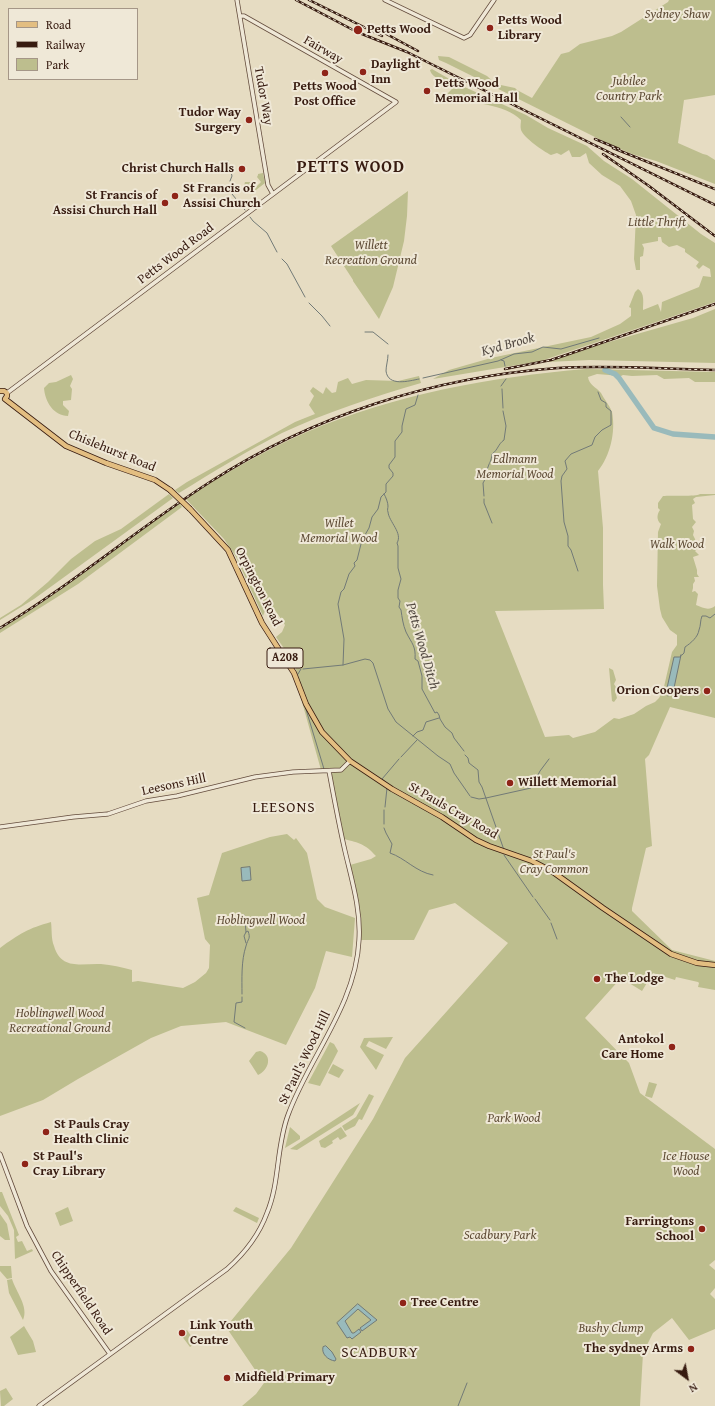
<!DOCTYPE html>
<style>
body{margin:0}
#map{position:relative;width:715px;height:1406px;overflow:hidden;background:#e6dcc2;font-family:"Gentium Book Plus",serif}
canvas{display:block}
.legend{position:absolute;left:8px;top:8px;width:130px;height:72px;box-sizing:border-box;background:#efe8d7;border:1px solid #a59687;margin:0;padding:5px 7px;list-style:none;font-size:12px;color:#371b10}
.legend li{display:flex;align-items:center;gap:8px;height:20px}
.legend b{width:20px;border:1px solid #a59687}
.north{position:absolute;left:667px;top:1358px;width:40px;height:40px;-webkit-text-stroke:3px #efe8d7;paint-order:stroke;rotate:148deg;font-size:11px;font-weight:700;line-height:16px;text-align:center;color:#371b10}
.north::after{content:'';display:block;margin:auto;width:14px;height:18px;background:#371b10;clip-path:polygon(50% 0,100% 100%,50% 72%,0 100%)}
</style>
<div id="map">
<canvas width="715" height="1406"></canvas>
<ul class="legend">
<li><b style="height:5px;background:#e3be81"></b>Road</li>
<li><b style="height:5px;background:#371b10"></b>Railway</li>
<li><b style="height:11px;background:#bdbe8e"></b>Park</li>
</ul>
<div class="north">N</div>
</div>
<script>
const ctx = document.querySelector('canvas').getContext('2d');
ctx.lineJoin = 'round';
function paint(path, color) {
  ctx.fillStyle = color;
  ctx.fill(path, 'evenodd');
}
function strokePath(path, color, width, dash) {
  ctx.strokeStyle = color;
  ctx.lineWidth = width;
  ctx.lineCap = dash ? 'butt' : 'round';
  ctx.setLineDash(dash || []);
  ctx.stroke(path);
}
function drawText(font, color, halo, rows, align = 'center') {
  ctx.font = font + ' "Gentium Book Plus",serif';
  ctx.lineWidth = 4;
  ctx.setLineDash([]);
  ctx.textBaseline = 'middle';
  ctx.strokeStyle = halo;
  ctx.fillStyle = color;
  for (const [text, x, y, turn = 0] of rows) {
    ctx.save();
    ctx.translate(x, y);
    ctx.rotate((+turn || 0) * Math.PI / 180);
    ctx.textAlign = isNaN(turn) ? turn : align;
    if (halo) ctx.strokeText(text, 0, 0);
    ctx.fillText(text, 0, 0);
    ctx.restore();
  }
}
paint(new Path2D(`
 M669,0H715V95L684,100L678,143L703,154L707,155L715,160V184L656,161L632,154L609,144L446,63L439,60L438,56L449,57L487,76L496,84L515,88L517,90L532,98L561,54L569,52L580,44L612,36L621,32L668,2Z
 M432,69L458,84L526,115L548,128L587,146L604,161L632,179L701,234L715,243V302L541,361L433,379L449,370L491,358L591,337L620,324L631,316V308L629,307L635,292L638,289C645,293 643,303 643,310L658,304L661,312L662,302L699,287L703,276L711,277L710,269L703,265L699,269L696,266L699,262L685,252V249L677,245L669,247L662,242L661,237H658V241L642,244L644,248L643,256L640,257V270H636L634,259L636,215L631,201L620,186L602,175L589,163L586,153L580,157H572L569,150L561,155L557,153L551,155C543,151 524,138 521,130C520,126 521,123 521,120C506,104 470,103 449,97L447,94L452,89L453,85C446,78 433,81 430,70Z
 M263,173L265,183L256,190L244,186L245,182H252L256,187L261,182L257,177L258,175V174Z
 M408,191L407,216L404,241L393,287L379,319L353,281V280L331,246Z
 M715,309V363L590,360L547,362L602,344L693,318Z
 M586,369L715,372V382H695L689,378L664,379L657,375L632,376L623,375L621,376L597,374L588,377C589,385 596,387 601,393C604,399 610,406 612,412C616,432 610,456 598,471L603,528V585L604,609L495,611L545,737L569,735L573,738L595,732L614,718L619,719L634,714L646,706L655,702L659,698L663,691L672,652L677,645V635L670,630L662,617L660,609L657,586L658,532L661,524C656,520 657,514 660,510L658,508V503L663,496C671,495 696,497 700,494H715V495L696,497L693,499L695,503L692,505L693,519L696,522L692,527L694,531L693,535L695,539L696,543L700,546L695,551L699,555L693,557L697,570V574L699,577H694L695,581L693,584V588L692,592L695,591L698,594L696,605C703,608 709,611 715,606V718L670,707L649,755L645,759L652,846L646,848L632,908V911L672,950L715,961V990L698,987L699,983L698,982L676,977L675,980L653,973L642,991L621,978L585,1018L629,1063L640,1093L715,1149V1260L709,1265L715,1270V1288L710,1294L715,1299V1329L689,1340L672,1318L653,1333L643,1353L640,1406H242L256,1394L264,1383L226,1327L291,1248L373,1119L405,1058L508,943L455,903L429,910L414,940H361C361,914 356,890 350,865L371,859L376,856C365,844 360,843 344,839L332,782L328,770H321L299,691L303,690L293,661L276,637L282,632L285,625L275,610H270L266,608L263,616L236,557L224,539L185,498C225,474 265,450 307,432C396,394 490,377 586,369Z
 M71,375L73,379L70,386L72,389L71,400L63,401V405L69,411L68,416C54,416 45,402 44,388L49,383L56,382Z
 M419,376L421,383C373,397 327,412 282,433C247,451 213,472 179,493L175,490L187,482L295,422L315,414L309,405L314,396L310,391L313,387L323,394L326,387L332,393L336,392L338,382L348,378L352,384L366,380L398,381Z
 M169,494L173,498L34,599L0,620V618L21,605L48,582L71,559L95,541L121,529Z
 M179,503L182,507L78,584L0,633V629L61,589Z
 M609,668L613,670L616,680L614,684L617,689L615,691L617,698L614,702L612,701Z
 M287,834L294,840L296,838L307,853L317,899L325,907L355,918L352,957L326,951L315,988L286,1045L226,1022L181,1026L151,1038L78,1079L43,1100L0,1116V948C19,934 29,928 51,922C52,929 51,939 54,946C61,971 83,963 101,964C112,965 121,967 132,970V982L138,981L183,988L195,982L206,973L209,968L210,945L205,939L197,898L209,895L222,853L270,837Z
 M393,1037L386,1049L369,1041L366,1046L384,1055L376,1070L360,1047L364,1038Z
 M330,1042L334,1044L338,1051L320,1086L308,1083Z
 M260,1051C273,1055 269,1070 258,1075L249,1061L256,1052Z
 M333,1064L344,1070L339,1078L328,1073Z
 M649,1082L657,1084L652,1098L645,1096Z
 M369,1094L374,1096L362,1120L359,1119L355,1126L345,1131L342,1126L356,1117Z
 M360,1103L353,1115L297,1150L290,1149Z
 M290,1127L300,1136V1139L285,1148Z
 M341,1127L347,1136L340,1140L338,1137L332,1141L333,1143L325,1148L321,1147L319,1141Z
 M0,1192H2L19,1235L16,1237L18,1242L22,1241L27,1251L32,1249L33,1251L15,1259L14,1230L8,1216L0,1206Z
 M68,1207L73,1221L60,1226L55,1213Z
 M236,1207L259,1218L257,1223L233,1211Z
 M0,1214L7,1224L10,1240H5L0,1236Z
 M0,1266H11L12,1278L7,1279L0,1271Z
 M12,1279C16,1292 29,1307 23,1320L9,1293L7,1280Z
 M24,1326L33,1341L36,1352L18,1355L10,1337Z
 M187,1330L196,1343L190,1347L181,1335Z
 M6,1388L13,1399L4,1406H1L0,1391Z`), '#bdbe8e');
const water = new Path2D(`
 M681,655L674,688L673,689L667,688L674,657H680Z
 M250,867L251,880L242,881L241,868Z
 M358,1304L377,1320L362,1331L360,1328L371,1320L358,1309L345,1321L352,1333H354L359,1329L361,1332L352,1339L350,1337L347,1338L337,1323Z
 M326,1346L332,1352L336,1359L335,1361C328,1360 321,1354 323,1347Z`);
paint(water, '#99babb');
strokePath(water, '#727a77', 1);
strokePath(new Path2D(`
 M621,117L630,127
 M228,161L232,176L230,181
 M232,194L245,210
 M250,217L253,221L267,233L277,252
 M282,259L287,264L305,297
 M309,303L322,316L330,326
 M365,332H373L388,344
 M388,355C388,360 386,366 386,371C388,387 409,381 419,379
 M501,360L504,361L505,366
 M610,374V372
 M423,378L498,361L514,354L532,352L543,347L561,349L599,338
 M501,386L506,379
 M502,389L503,408
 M384,494C386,497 388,503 388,506C388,508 387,510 388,512C389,522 403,533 397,543L398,546V568L401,579L398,590V598L400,601L399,607L401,610C402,617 403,625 406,632C412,644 416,646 415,659L418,661L422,676V689L435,713L437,712L439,715L440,719L445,727L452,733L454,738L464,751
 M484,496L483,483C487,477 485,474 488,467C490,461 491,462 492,454C498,450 498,444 504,440L506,426L503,411
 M484,499V503L492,523
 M578,571L571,550L568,546V536L564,522L561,481L562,476L567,469L565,461L571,454L592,445L595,437L602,430L611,425V411L606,407V403L601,400L598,392
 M682,655L684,653L685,647C691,643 698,637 699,630C701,625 700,621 702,616H706L710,618L715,614
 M343,665L344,639L338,604L341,592L344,589L349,574L355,566L354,563L357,560L362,540L369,528L372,517L378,509L381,497L386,492V484L393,476V473L389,468V465L395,457V441L402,432V426L406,409L415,405L418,395
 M303,669L343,665L365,659L370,660L373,663L388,709L396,722L438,756L450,764L454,773L470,796
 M298,674L301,669
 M668,696L669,689
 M305,706L324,769
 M413,736L417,732L423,730L426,722L439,718
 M465,755L468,758L469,763L478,770L479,782L482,787L504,850
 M401,757L417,740
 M387,783L382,779L399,759
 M471,797L479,799L486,798L531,788L540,771L549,759
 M385,807L387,788
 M384,824V810
 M384,828L386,833L392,844L390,853C405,858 416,872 433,875
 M504,855L533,897
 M535,899L550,920
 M244,915V918
 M245,920L246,932L244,936L246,943
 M551,923L557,939
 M242,994C242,979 241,961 246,946C248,938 251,939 248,931L246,932
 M242,997V1002L236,1003L234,1022L245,1028
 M458,1406L467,1383`), '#727a77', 1);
strokePath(new Path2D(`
 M605,370L615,374L619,378L654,428L673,434L715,437`), '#99babb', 5.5);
const tertiary = new Path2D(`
 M237,0L268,185L273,194
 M385,0L464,38L470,35L494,0
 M7,393L396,102L244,16H240
 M0,827L73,817L108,814L146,801L177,796L255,777L293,772L341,770L350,761
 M0,1154L27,1226L51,1271L110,1354
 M39,1406L227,1269C245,1253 259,1235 267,1213C280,1182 276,1147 288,1115C309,1057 356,1005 359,940C361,910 352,881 345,851C339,825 334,798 329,771`);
const primary = new Path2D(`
 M0,391H4L7,393V396L5,399
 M5,399L66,446L106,463L155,480L170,490
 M190,509L228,550L262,623L294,673L306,704L322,732L350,761L392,789L442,817L476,840L489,846L532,861L553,872L603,908L671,954L697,963L715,965`);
strokePath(tertiary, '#634b3c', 5);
strokePath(primary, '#371b10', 6);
strokePath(tertiary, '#efe8d7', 3.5);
strokePath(primary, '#e3be81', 4.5);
const rail = new Path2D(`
 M296,0L357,32L407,52L715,205
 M309,0L382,36
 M377,29L418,51
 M595,139L619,149
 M613,148L715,189
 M603,154L649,186L715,236
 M505,369L551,360L569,354L715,304
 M0,628C73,584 138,528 210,482C314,415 434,377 558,368C610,365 663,369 715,370`);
strokePath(rail, '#371b10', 2.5);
strokePath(rail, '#efe8d7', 1, [3]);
const primaryBridge = new Path2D(`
 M170,490L190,509`);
strokePath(primaryBridge, '#371b10', 6, []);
strokePath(primaryBridge, '#e3be81', 4.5);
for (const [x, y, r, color] of [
 [490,28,4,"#8f2418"],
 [358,30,5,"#8f2418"],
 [363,72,4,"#8f2418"],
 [325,73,4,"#8f2418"],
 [427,91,4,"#8f2418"],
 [249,120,4,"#8f2418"],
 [242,169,4,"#8f2418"],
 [175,196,4,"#8f2418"],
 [165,203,4,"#8f2418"],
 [707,691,4,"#8f2418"],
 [510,783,4,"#8f2418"],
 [597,979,4,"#8f2418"],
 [672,1047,4,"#8f2418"],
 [46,1132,4,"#8f2418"],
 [25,1164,4,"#8f2418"],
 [702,1229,4,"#8f2418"],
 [403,1303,4,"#8f2418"],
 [182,1333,4,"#8f2418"],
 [691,1349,4,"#8f2418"],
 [227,1378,4,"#8f2418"]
]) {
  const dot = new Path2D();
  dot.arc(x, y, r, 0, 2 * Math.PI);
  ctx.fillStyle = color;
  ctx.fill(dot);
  strokePath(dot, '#efe8d7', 1.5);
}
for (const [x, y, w] of [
 [285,658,36]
]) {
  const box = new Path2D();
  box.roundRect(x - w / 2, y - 10, w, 20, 3);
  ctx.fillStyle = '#efe8d7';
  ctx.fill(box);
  strokePath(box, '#371b10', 1);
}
drawText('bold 12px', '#371b10', null, [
 ["A208",285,658]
]);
drawText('italic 13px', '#5f4c36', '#efe8d7', [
 ["Sydney Shaw",677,15],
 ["Jubilee",629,82],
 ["Country Park",629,97],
 ["Little Thrift",657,223],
 ["Willett",371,246],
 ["Recreation Ground",371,261],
 ["Edlmann",515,460],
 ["Memorial Wood",515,475],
 ["Willet",339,524],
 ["Memorial Wood",339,539],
 ["Walk Wood",677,545],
 ["St Paul's",554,855],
 ["Cray Common",554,870],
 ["Hoblingwell Wood",261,921],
 ["Hoblingwell Wood",60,1014],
 ["Recreational Ground",60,1029],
 ["Park Wood",514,1119],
 ["Ice House",686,1157],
 ["Wood",686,1172],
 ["Scadbury Park",500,1236],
 ["Bushy Clump",611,1329]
]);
drawText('bold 13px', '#371b10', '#efe8d7', [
 ["Petts Wood",498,21],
 ["Library",498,36],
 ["Petts Wood",367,30],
 ["Daylight",371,65],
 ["Inn",371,80],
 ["Petts Wood",435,84],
 ["Memorial Hall",435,99],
 ["Petts Wood",325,87,"center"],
 ["Post Office",325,102,"center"],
 ["Tudor Way",241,113,"right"],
 ["Surgery",241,128,"right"],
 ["Christ Church Halls",234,169,"right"],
 ["St Francis of",183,189],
 ["Assisi Church",183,204],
 ["St Francis of",157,196,"right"],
 ["Assisi Church Hall",157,211,"right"],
 ["Orion Coopers",699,691,"right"],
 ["Willett Memorial",518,783],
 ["The Lodge",605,979],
 ["Antokol",664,1040,"right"],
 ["Care Home",664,1055,"right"],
 ["St Pauls Cray",54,1125],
 ["Health Clinic",54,1140],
 ["St Paul's",33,1157],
 ["Cray Library",33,1172],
 ["Farringtons",694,1222,"right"],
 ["School",694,1237,"right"],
 ["Tree Centre",411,1303],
 ["Link Youth",190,1326],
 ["Centre",190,1341],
 ["The sydney Arms",683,1349,"right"],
 ["Midfield Primary",235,1378]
], 'left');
drawText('13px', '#371b10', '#efe8d7', [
 ["Fairway",323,50,30],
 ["Tudor Way",263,96,80],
 ["Petts Wood Road",176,254,-37],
 ["Chislehurst Road",112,451,22],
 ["Orpington Road",258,587,63],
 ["Leesons Hill",174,785,-12],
 ["St Pauls Cray Road",453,811,30],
 ["St Paul's Wood Hill",305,1058,-64],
 ["Chipperfield Road",81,1293,56]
]);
drawText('italic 14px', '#544b43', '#efe8d7', [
 ["Kyd Brook",508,345,-16],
 ["Petts Wood Ditch",422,646,74]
]);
ctx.letterSpacing = '1px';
drawText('15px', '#371b10', '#efe8d7', [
 ["LEESONS",284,808],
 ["SCADBURY",380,1353]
]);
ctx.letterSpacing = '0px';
ctx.letterSpacing = '1px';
drawText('bold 17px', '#371b10', '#efe8d7', [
 ["PETTS WOOD",351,168]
]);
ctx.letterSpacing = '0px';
</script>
